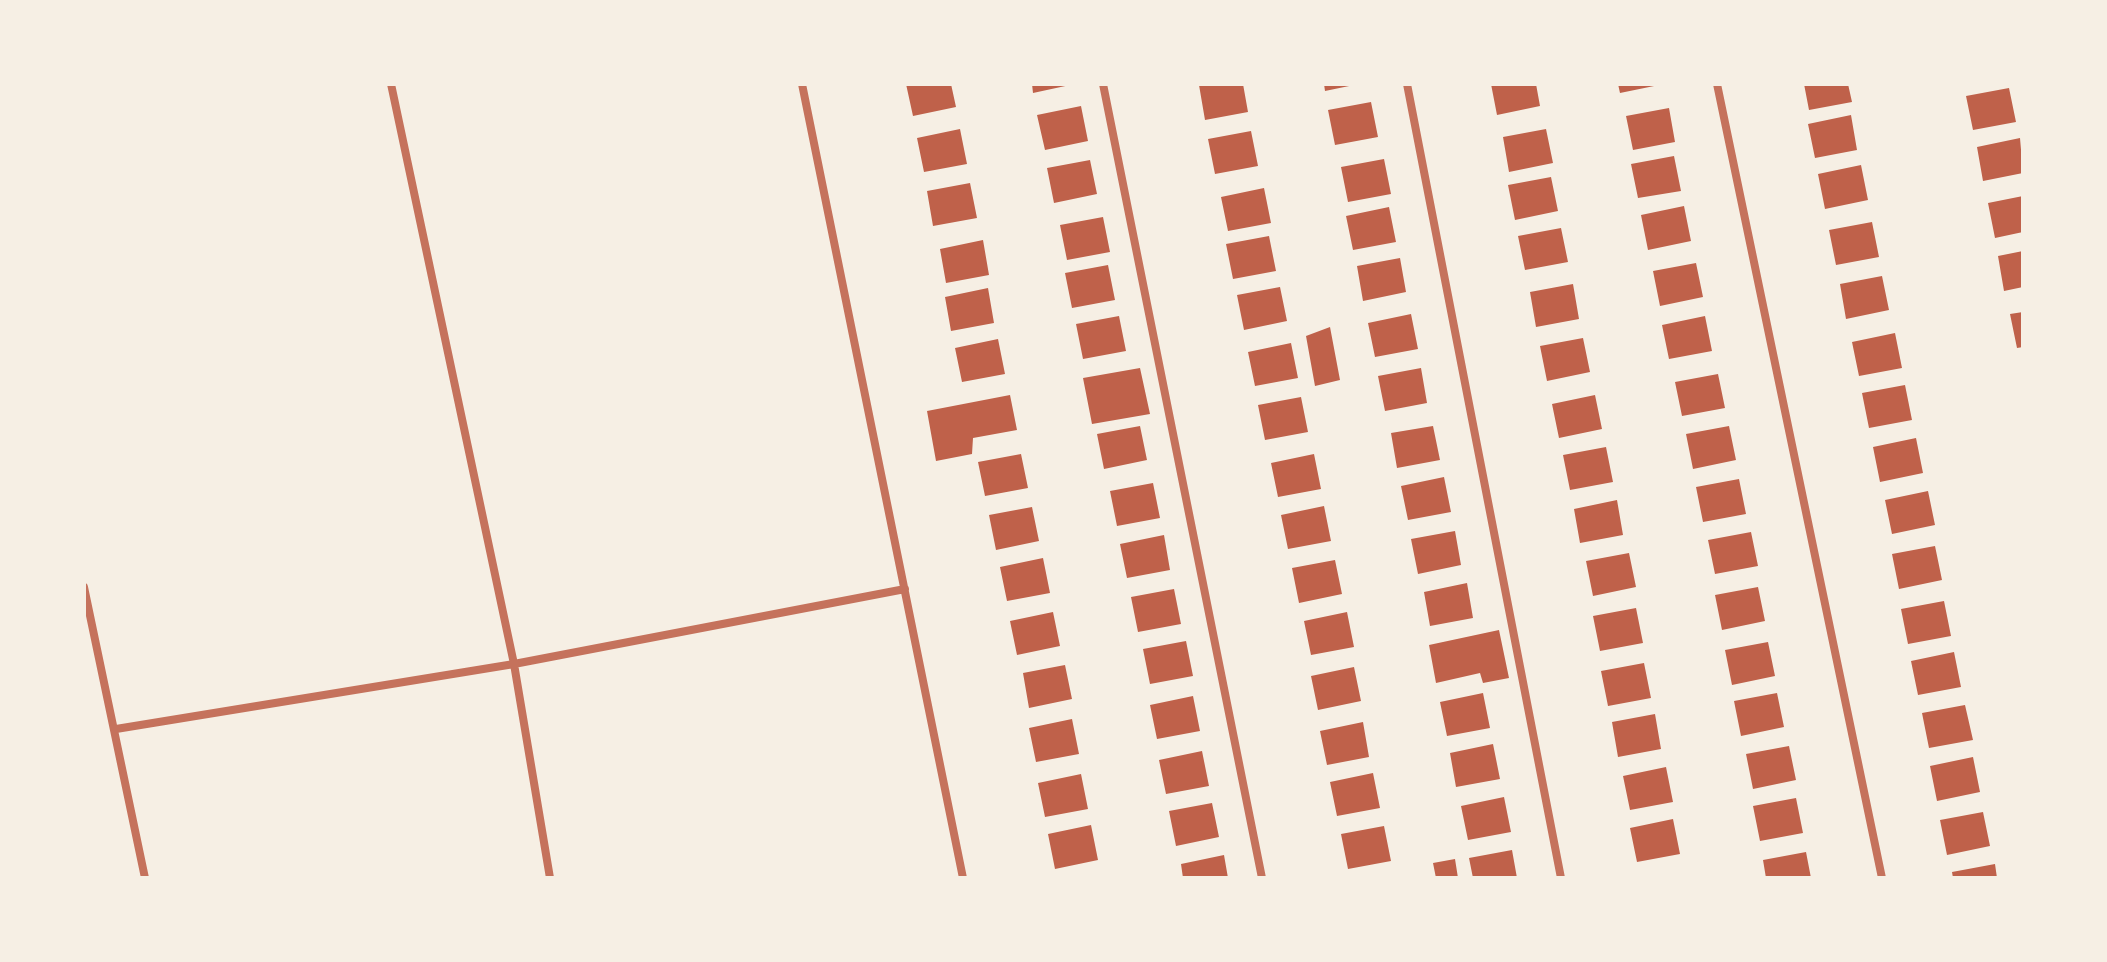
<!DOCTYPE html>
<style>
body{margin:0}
#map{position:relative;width:2107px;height:962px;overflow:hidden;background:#f6efe4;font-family:"Nunito Sans",sans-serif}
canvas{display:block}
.frame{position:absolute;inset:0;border:86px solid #f6efe4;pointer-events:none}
</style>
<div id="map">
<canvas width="2107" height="962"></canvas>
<div class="frame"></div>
</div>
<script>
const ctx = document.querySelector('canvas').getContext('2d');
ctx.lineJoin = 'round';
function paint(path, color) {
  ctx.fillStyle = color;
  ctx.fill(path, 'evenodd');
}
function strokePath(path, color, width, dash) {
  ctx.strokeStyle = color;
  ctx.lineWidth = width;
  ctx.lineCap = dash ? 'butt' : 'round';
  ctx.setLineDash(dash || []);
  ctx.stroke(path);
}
paint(new Path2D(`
 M906,84H951L956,107L913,116Z
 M1032,84H1070V85L1033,93Z
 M1243,84L1248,112L1205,120L1199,85Z
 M1324,84H1353L1354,85L1325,91Z
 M1491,84H1536L1540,106L1497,115Z
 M1618,84H1659V85L1620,93Z
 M1804,84H1848L1852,102L1809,110Z
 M2009,88L2016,122L1973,130L1966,96Z
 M1371,102L1378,137L1335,145L1328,110Z
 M1081,106L1088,141L1045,150L1037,115Z
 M1669,108L1675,142L1633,150L1626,116Z
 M1851,115L1857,150L1815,158L1808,124Z
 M960,129L967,164L924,172L917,138Z
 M1546,129L1553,163L1509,172L1503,137Z
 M1251,131L1258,166L1215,174L1208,139Z
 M2020,138L2023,173L1983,181L1977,147Z
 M1674,156L1681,191L1638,198L1631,164Z
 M1384,159L1391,194L1348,202L1341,167Z
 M1090,160L1097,194L1054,203L1047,168Z
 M1861,165L1868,200L1825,209L1818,174Z
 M1551,177L1558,211L1515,220L1508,185Z
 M970,183L977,218L933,226L927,191Z
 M1264,188L1271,223L1228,231L1221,197Z
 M2023,196V232L1995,238L1988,203Z
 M1684,206L1691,241L1648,250L1641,215Z
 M1389,207L1396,242L1353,250L1346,216Z
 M1103,217L1110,252L1067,260L1060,225Z
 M1872,222L1879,257L1836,265L1829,230Z
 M1561,228L1568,262L1525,270L1518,236Z
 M1269,236L1276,271L1233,279L1226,244Z
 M983,240L989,275L946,283L940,249Z
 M2023,251V287L2004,291L1998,256Z
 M1400,258L1406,292L1363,301L1357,266Z
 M1696,263L1703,297L1660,306L1653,271Z
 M1108,265L1115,300L1072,308L1065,273Z
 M1882,276L1889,310L1846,319L1840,284Z
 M1573,284L1579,319L1536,327L1530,292Z
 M1280,287L1287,321L1244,330L1237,295Z
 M988,288L994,323L951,331L945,297Z
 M2023,312V347L2017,348L2010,314Z
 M1411,314L1418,349L1375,357L1368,323Z
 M1119,316L1126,351L1083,359L1076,324Z
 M1705,316L1712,351L1669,359L1662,325Z
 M1330,327L1340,380L1315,386L1306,336Z
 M1895,333L1902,368L1859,376L1852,342Z
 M1583,338L1590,372L1547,381L1540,346Z
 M998,339L1005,374L962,382L955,348Z
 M1291,343L1298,378L1255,386L1248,352Z
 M1140,368L1150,414L1092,424L1083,378Z
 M1421,368L1427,403L1385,411L1378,376Z
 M1718,374L1725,408L1682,416L1675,382Z
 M1905,385L1912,420L1869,428L1862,393Z
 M1010,395L1017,430L973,438L972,454L936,461L927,411Z
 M1595,395L1602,429L1559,438L1552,404Z
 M1301,397L1308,432L1265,440L1258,405Z
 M1140,426L1147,460L1104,469L1097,434Z
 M1433,426L1440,460L1397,468L1391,433Z
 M1729,426L1736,460L1693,469L1686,434Z
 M1916,438L1923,473L1880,482L1873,447Z
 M1606,447L1613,482L1570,490L1563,455Z
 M1021,454L1028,488L985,496L978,462Z
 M1314,454L1321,489L1278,497L1271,463Z
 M1444,477L1451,512L1408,520L1401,486Z
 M1739,479L1746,514L1703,522L1696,487Z
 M1153,483L1160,518L1117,526L1110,491Z
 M1928,491L1935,525L1892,534L1885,500Z
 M1617,500L1623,535L1580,543L1574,509Z
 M1324,506L1331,541L1288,549L1281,515Z
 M1032,507L1039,541L996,550L989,515Z
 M1455,531L1461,565L1418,574L1411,539Z
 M1751,532L1758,566L1715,574L1708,540Z
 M1164,535L1170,570L1127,578L1120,544Z
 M1935,546L1942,580L1899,589L1892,554Z
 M1629,553L1636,587L1593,596L1586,561Z
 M1043,558L1050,593L1007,601L1000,567Z
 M1335,560L1342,594L1299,603L1292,568Z
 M1467,583L1473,618L1430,626L1424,592Z
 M1758,587L1765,621L1722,630L1715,595Z
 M1174,589L1181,624L1138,632L1131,597Z
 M1944,601L1951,636L1908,644L1901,609Z
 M1636,608L1643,643L1600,651L1593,616Z
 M1053,612L1060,646L1017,655L1010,621Z
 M1347,612L1354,647L1311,655L1304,621Z
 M1499,630L1509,678L1483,683L1480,673L1436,683L1429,645Z
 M1186,641L1193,676L1150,684L1143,649Z
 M1768,642L1775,676L1732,685L1725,650Z
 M1954,652L1961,687L1918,695L1911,661Z
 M1644,663L1651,698L1608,706L1601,671Z
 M1065,665L1072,699L1029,708L1023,673Z
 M1354,667L1361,701L1318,710L1311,676Z
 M1483,693L1490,728L1447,736L1440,702Z
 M1777,693L1784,727L1741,736L1734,701Z
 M1193,696L1200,731L1157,739L1150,705Z
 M1965,705L1973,740L1929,748L1922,713Z
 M1655,714L1661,749L1618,757L1612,722Z
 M1072,719L1079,754L1036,762L1029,728Z
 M1363,722L1369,757L1327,765L1320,731Z
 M1493,744L1500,779L1456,787L1450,753Z
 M1789,746L1796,780L1753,789L1746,754Z
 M1202,751L1209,786L1166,794L1159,760Z
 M1973,757L1980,792L1937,801L1930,766Z
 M1666,767L1673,802L1630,810L1623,776Z
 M1373,773L1380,808L1337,816L1330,782Z
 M1081,774L1088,809L1045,817L1038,783Z
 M1504,797L1511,832L1468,840L1461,806Z
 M1796,798L1803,833L1760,841L1753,806Z
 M1212,803L1219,837L1176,846L1169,811Z
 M1983,812L1990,846L1947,855L1940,820Z
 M1673,819L1680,854L1637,862L1630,828Z
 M1091,825L1098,860L1055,869L1048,834Z
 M1384,826L1391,861L1348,869L1341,834Z
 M1512,850L1517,878H1473L1469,858Z
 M1806,852L1811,878H1766L1763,860Z
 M1224,855L1228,878H1183L1181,864Z
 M1455,859L1458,878H1436L1433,863Z
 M1995,864L1997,878H1953L1952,872Z`), '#bf614a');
strokePath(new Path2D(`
 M391,84L514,664L550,878
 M802,84L963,878
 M1103,84L1262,878
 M1407,84L1561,878
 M1717,84L1882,878
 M84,587L145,878
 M116,729L514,664L905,589`), '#c5725c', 8);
</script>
